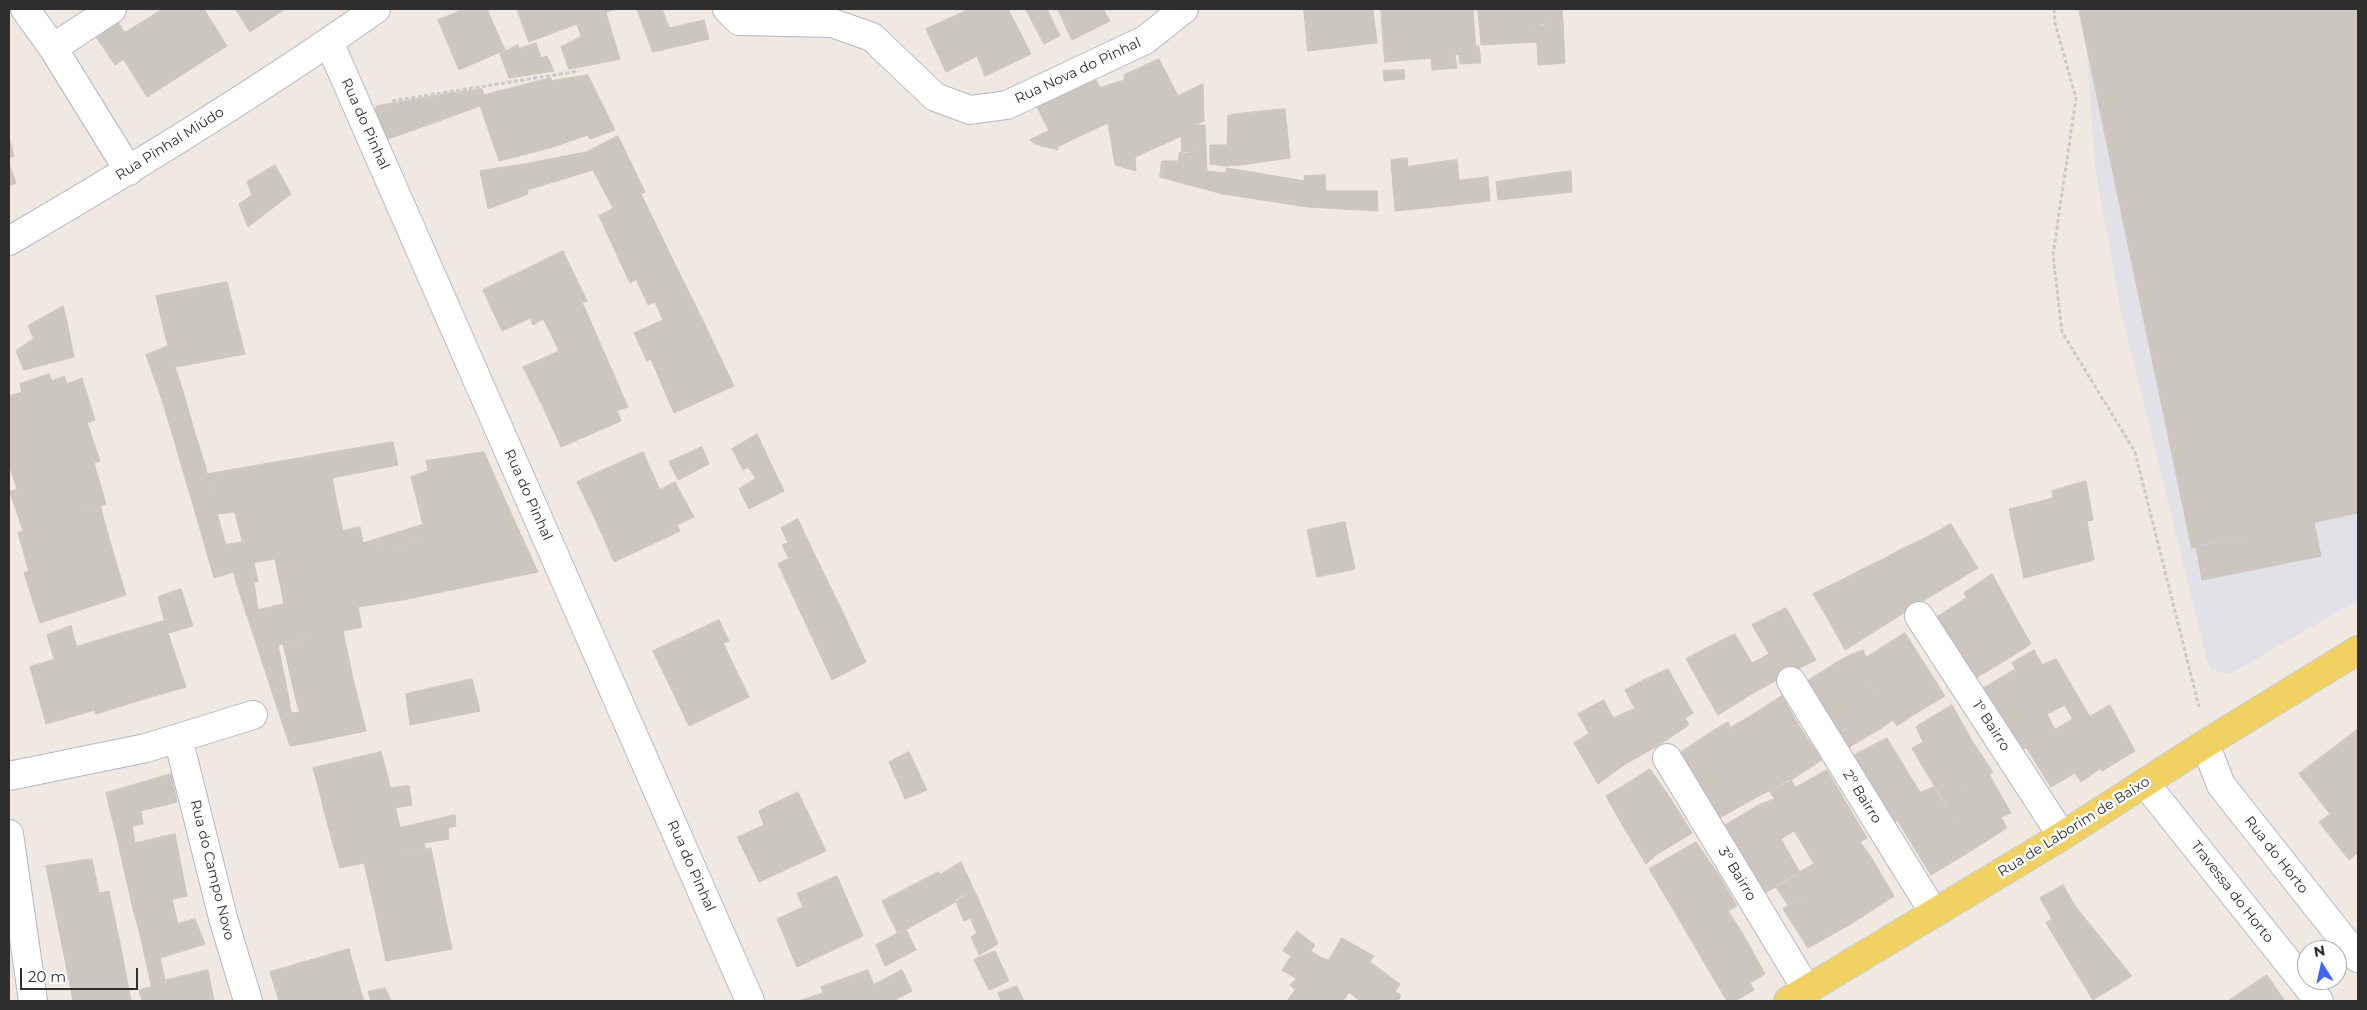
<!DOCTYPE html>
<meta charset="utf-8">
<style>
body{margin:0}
#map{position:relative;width:2367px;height:1010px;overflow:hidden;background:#efe9e1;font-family:Montserrat,sans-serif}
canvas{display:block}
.frame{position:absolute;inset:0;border:10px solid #2e2e2e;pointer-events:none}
.north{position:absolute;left:2297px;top:940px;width:50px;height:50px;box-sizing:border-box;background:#fff;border:1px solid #ababab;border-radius:50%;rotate:350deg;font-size:14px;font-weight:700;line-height:20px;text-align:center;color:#2e2e2e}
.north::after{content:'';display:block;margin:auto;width:18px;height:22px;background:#4264fb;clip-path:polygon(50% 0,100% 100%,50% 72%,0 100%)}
.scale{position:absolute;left:20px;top:968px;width:118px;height:22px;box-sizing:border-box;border:2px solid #2e2e2e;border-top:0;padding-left:6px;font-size:15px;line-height:18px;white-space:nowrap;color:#2e2e2e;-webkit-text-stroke:4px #fff;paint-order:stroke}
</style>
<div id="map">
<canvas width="2367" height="1010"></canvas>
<div class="frame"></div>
<div class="north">N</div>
<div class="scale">20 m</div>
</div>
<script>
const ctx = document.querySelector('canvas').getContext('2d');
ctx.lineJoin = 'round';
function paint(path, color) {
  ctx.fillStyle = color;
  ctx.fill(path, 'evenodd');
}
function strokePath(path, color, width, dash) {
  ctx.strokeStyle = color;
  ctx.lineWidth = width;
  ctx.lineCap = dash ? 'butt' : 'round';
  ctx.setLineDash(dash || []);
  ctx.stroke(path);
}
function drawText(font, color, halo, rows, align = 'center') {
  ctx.font = font + ' Montserrat,sans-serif';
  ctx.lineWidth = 5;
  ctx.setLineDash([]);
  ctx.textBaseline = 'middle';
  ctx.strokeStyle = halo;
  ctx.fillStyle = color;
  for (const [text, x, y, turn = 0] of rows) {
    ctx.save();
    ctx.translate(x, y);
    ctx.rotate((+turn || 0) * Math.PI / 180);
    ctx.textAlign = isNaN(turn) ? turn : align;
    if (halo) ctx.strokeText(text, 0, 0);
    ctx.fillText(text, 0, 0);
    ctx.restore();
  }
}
paint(new Path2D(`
 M2079,9H2358V600L2230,674L2211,670L2206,657L2120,307L2095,167L2086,41Z`), '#e3e1e8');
const building = new Path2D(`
 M163,9H204L227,46L147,97L112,41Z
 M236,9H285L250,32Z
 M465,9H487L505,50L459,70L438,20Z
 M517,9H571L577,24L529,42Z
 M571,9H615L577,24Z
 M637,9H662L669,28L704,20L709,39L653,52Z
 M970,9H1008L1031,54L985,76L977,56L946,72L926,29Z
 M1026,9H1047L1060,36L1044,44Z
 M1058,9H1103L1110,21L1072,40Z
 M1304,9H1373L1377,43L1308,51Z
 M1381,9H1427L1431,58L1385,62Z
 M1427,9H1473L1476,52L1431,58Z
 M1478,9H1545L1546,25L1480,30Z
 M1545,9H1562L1563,22L1546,25Z
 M2079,9H2358V513L2192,548Z
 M606,13L620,59L591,65L577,24Z
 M117,20L125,33L112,41L124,59L115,65L94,34Z
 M1563,22L1565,63L1538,65L1536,25Z
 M1536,25L1537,42L1481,45L1480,30Z
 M581,37L591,65L569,69L561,47Z
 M536,43L541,58L547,56L554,71L529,75L519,49Z
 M518,45L529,75L509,78L500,54Z
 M1476,46H1479L1481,63L1460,64L1459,55L1476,52Z
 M1455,55L1457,68L1432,70L1431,58Z
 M1159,59L1189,117L1133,146L1124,75Z
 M1404,70L1405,79L1384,81L1383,71Z
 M588,75L615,130L590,139L588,135L550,148L543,127L564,121L552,81Z
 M1094,76L1116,119L1057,147L1036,105Z
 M551,78L564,121L543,127L550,148L499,161L477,97Z
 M1125,80L1128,108L1112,111L1100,88Z
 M1203,84L1204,121L1193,125L1178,96Z
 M482,89L484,96L477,97L480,106L436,122L429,97Z
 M429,97L436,122L385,140L373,114L377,106Z
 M1128,108L1135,157L1136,171L1115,165L1108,123L1116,119L1112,111Z
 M1285,109L1290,158L1241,165L1237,114Z
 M1237,114L1241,165L1225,166L1210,164V145H1227L1228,116Z
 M1189,117L1193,125L1181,128L1182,136L1135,157L1133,146Z
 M1193,125H1205L1206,150L1182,154L1181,128Z
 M1049,131L1058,150L1035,144L1030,140Z
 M618,136L645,192L613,208L593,170L527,190L519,165L586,152Z
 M9,137L14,156L9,158Z
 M1206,150L1208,190L1178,182L1179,153Z
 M1407,158L1410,186L1393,188L1391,160Z
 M1457,160L1459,180L1442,183L1440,162Z
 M1162,161H1179L1178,182L1160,177Z
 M1440,162L1442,183L1410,186L1408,167Z
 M9,163L16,183L9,186Z
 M275,165L291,194L248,227L239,204L252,195L247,182Z
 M519,165L528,194L488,209L480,171Z
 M1227,168L1305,181L1308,207L1223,194Z
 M1207,171L1226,173L1223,194L1208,190Z
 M1571,171L1572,192L1498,200L1496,182Z
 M1325,175L1326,191H1377L1378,211L1308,207L1304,176Z
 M1488,177L1490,201L1445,206L1442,183Z
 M1442,183L1445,206L1395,211L1393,188Z
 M641,194L672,258L630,283L599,216Z
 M563,251L587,301L582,303L586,311L550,332L543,319L533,325L531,318L502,331L483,290Z
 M672,258L708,331L647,361L634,333L663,320L655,302L648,305L636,279Z
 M227,282L237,323L166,339L156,296Z
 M63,306L66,317L34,339L28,326Z
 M586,311L614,375L543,407L523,367L559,351L550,332Z
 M66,317L74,357L24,370L16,351Z
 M237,323L245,354L176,367L166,339Z
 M708,331L734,386L674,413L651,359Z
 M168,346L183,391L161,397L146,355Z
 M49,374L52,381L64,376L67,384L82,378L95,420L10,449L9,396L22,392L20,384Z
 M614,375L628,407L617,411L621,421L561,447L543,407Z
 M183,391L194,430L173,436L161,397Z
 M87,422L100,461L17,489L9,464V450Z
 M194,430L205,465L183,471L173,436Z
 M757,434L773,468L756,479L748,467L743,470L732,449Z
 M393,442L398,465L332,478L323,454Z
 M702,447L709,464L678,480L669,462Z
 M484,452L510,511L478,520L470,489L434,498L426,461Z
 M643,452L660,490L596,521L577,482Z
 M323,454L332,478L232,501L235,512L218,514L208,474Z
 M94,463L106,504L23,531L10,492Z
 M205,465L216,509L196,515L183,471Z
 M773,468L784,491L749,509L739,489Z
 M428,471L434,498L470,489L478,520L425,532L411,477Z
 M332,478L362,627L302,640L271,492Z
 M2086,481L2093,520L2087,521L2094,560L2024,578L2009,509L2053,498L2052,491Z
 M675,482L694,517L677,525L660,490Z
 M660,490L680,531L614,562L596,521Z
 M271,492L284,557L248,564L232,501Z
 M100,505L111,545L29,572L18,533Z
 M216,509L233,572L214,578L196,515Z
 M510,511L515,522L476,530L478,520Z
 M798,519L811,547L789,559L782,545L788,543L781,528Z
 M478,520L476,530L365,553L363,543L424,524L425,532Z
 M515,522L538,572L489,582L476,530Z
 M1345,522L1355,569L1317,577L1307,530Z
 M2314,522L2321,556L2202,580L2196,546Z
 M1951,524L1963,544L1941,558L1929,536Z
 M360,527L365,553L348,556L343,531Z
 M476,530L489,582L408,599L394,548Z
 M1929,536L1941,558L1963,544L1978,568L1943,589L1915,543Z
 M243,542L248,564L254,563L258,582L237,585L226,545Z
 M1915,543L1943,589L1910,609L1897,587L1915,575L1900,550Z
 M111,545L126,595L40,623L24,573Z
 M811,547L846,619L811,635L778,564Z
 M394,548L408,599L358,607L348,556Z
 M1900,550L1915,575L1897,587L1882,560Z
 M284,557L296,615L287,616L284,604L275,559Z
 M1882,560L1897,587L1877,597L1863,569Z
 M1863,569L1877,597L1897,587L1910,609L1880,628L1848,577Z
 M1992,574L2014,614L1993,626L1973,594L1967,598L1964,593Z
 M1848,577L1880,628L1845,650L1833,628L1852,615L1832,585Z
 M254,582L258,610L246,613L237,585Z
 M1832,585L1852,615L1833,628L1813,594Z
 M181,589L193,626L168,633L158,597Z
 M1973,594L1993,626L1955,646L1937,617Z
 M284,604L287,616L296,615L302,640L258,649L246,613Z
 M1786,608L1816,660L1782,677L1769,654L1787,643L1772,615Z
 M2014,614L2031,644L2011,657L1993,626Z
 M1772,615L1787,643L1769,654L1752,625Z
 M846,619L866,662L832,680L811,635Z
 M719,620L729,641L723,643L749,697L689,726L653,651Z
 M164,621L186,687L141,700L122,633Z
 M71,626L78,652L54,659L47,635Z
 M1993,626L2011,657L1974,679L1955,646Z
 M343,631L354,683L295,696L283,643Z
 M122,633L141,700L96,714L76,647Z
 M1905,633L1926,666L1892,686L1870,655Z
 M1735,634L1752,663L1769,654L1782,677L1750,695L1719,642Z
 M1719,642L1750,695L1718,715L1704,691L1722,682L1705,649Z
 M278,645L289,699L275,701L258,649Z
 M1705,649L1722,682L1704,691L1686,659Z
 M1863,650L1866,657L1870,655L1892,686L1877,695L1851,655Z
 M2034,650L2055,687L2037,698L2019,667L2015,669L2012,663Z
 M78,652L95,710L46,724L30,667Z
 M1851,655L1872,689L1859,696L1839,661Z
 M2056,659L2090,717L2076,725L2042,665Z
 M1839,661L1859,696L1824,716L1803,684Z
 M1926,666L1945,696L1910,717L1892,686Z
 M2019,667L2037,698L1999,720L1982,689Z
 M1668,669L1693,713L1685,718L1689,725L1657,746L1644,726L1665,714L1644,680Z
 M472,679L480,711L410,725L406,694Z
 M1644,680L1665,714L1644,726L1625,690Z
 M354,683L366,731L308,743L295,696Z
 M1892,686L1910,717L1897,726L1877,695Z
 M2055,687L2065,705L2047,714L2055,730L2017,753L1999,720Z
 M1872,689L1893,720L1880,729L1859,696Z
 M1782,696L1801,729L1764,752L1746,719Z
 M1859,696L1880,729L1846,749L1824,716Z
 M289,699L291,713L300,712L308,743L290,746L275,701Z
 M1604,700L1624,739L1644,726L1657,746L1624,765L1591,707Z
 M1952,705L1971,739L1924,769L1912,748L1923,742L1916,727Z
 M2110,705L2135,751L2102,771L2076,725Z
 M1591,707L1624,765L1598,784L1584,760L1599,751L1578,714Z
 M1634,709L1644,726L1624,739L1614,718Z
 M1746,719L1764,752L1750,764L1730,728Z
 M2073,719L2101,768L2081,782L2075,773L2051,787L2026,747Z
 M1728,722L1746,758L1734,766L1713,731Z
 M1801,729L1822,760L1785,784L1764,752Z
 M2358,729V852L2349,860L2319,822L2330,814L2299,774Z
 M1713,731L1734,766L1699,786L1680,753Z
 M1589,734L1599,751L1584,760L1574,743Z
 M1887,738L1907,771L1870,793L1849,758Z
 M1971,739L1993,772L1960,792L1938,760Z
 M381,752L387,774L319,790L313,768Z
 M909,752L927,790L905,799L889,762Z
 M1764,752L1785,784L1769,791L1750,764Z
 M1746,758L1769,791L1755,798L1734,766Z
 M1938,760L1960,792L1944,801L1924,769Z
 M1734,766L1755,798L1718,819L1699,786Z
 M1650,769L1671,799L1635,821L1617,790Z
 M1827,770L1847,804L1811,827L1788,792Z
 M1907,771L1927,804L1889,825L1870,793Z
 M171,774L177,802L112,818L106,793Z
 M387,774L392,794L324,811L319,790Z
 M1989,774L2011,813L2001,817L2007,828L1974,849L1944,801Z
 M1791,779L1796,788L1775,799L1769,791Z
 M409,786L412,805L395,808L390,788Z
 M1934,787L1940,797L1927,804L1920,793Z
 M1617,790L1635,821L1624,828L1606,796Z
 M798,792L826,851L759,882L737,837L764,825L759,811Z
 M1788,792L1811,827L1796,834L1775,799Z
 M392,794L397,814L329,829L324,811Z
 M1940,797L1974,849L1931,875L1897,820Z
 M1671,799L1692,833L1656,855L1635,821Z
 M1775,799L1794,831L1781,839L1759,805Z
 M1847,804L1867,838L1831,858L1811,827Z
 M1759,805L1781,839L1743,859L1724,826Z
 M141,811L143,824L115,830L112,818Z
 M397,814L401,832L334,848L329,829Z
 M455,815L456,826L448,828L449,839L424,843L426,850L407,854L400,828Z
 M1635,821L1656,855L1646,864L1624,828Z
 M132,826L135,843L119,847L115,830Z
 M1811,827L1831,858L1816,867L1796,834Z
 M401,832L407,854L340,868L334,848Z
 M175,834L187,896L133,909L119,847Z
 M1781,839L1800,873L1765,893L1743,859Z
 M1696,842L1718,874L1679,896L1660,863Z
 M1860,842L1871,857L1826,883L1816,867Z
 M431,848L442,902L376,915L364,863Z
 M1871,857L1894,896L1851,924L1826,883Z
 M92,859L99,893L109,891L120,943L64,955L46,866Z
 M961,862L974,890L952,904L940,875Z
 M1660,863L1679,896L1670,904L1649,869Z
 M1814,864L1826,883L1788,905L1775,886Z
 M939,872L952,904L898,934L882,901Z
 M1718,874L1737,906L1697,929L1679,896Z
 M837,876L863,936L797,967L777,919L803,907L797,894Z
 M1826,883L1851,924L1808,948L1783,909Z
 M2063,885L2075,906L2052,919L2040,898Z
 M974,890L984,912L964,921L955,900Z
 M1679,896L1697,929L1688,935L1670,904Z
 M172,900L178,924L140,935L133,909Z
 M442,902L452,949L386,961L376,915Z
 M2075,906L2132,976L2093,1000L2046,923Z
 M1728,911L1743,934L1702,959L1688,935Z
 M984,912L998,944L979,955L971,937L977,933L970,918Z
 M195,919L205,944L160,958L165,980L151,984L140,935Z
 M906,929L916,950L885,966L876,945Z
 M1297,931L1315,945L1292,976L1282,970L1291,956L1283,951Z
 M1743,934L1765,974L1750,983L1754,990L1735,1001H1727L1702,959Z
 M1342,938L1374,956L1348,994L1319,977Z
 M120,943L131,1001H73L64,955Z
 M349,949L361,992L329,1001H279L270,972Z
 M995,951L1009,981L989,990L974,960Z
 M1311,951L1322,958L1310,978L1315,983L1311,989L1292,976Z
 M1322,958L1329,960L1315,983L1310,978Z
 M1370,962L1400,984L1395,991L1384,984L1374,1001H1360L1349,992Z
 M208,970L214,1001H155L151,984Z
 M868,970L880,1001H798L823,993L821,987Z
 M902,970L912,991L893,1001H880L874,985Z
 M2267,975L2285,1001H2228Z
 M1319,977L1348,994L1343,1001H1303Z
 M1297,979L1311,989L1303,1001H1287L1295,990L1290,985Z
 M1384,984L1401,995L1398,1001H1374Z
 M1017,986L1024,1001H1001L998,993Z
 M152,987L155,1001H142L139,990Z
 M385,988L391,1001H371L368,992Z
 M361,992L364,1001H329Z`);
paint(building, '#cbc7bf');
strokePath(building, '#cbc5ba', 1);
const minor = new Path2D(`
 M25,9L53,48L129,171
 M727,9L739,21L832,23L872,37L935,97L970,110L1007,105L1145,40L1184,9
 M329,42L750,1001
 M53,48L112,9
 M9,241C134,168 257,93 376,9
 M1919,616L2062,836
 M1791,681L1934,913
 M178,738L223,918L248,1001
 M2205,744L2221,785L2358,958
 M1667,758L1807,990
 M9,776L146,748L253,715
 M2145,783L2319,1001
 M9,834L33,1001`);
const major = new Path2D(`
 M1788,1001L2062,836L2205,744L2358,650`);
strokePath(minor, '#b4b7c1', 30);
strokePath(major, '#c9c9c9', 30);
strokePath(new Path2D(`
 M2054,9L2055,23L2076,98L2053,255L2062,332L2135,452L2199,707
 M392,101L579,71`), '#c9c9c9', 3, [4, 2.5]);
strokePath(minor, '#fff', 28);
strokePath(major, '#f2d163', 28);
drawText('14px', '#2e2e2e', '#fff', [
 ["Rua Nova do Pinhal",1078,71,-25],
 ["Rua do Pinhal",365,124,66],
 ["Rua Pinhal Miúdo",170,144,-32],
 ["Rua do Pinhal",528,495,66],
 ["1º Bairro",1991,726,57],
 ["2º Bairro",1862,797,58],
 ["Rua de Laborim de Baixo",2074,827,-32],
 ["Rua do Horto",2276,855,52],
 ["Rua do Pinhal",691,866,66],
 ["Rua do Campo Novo",212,870,76],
 ["3º Bairro",1737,874,59],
 ["Travessa do Horto",2232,892,52]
]);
</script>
